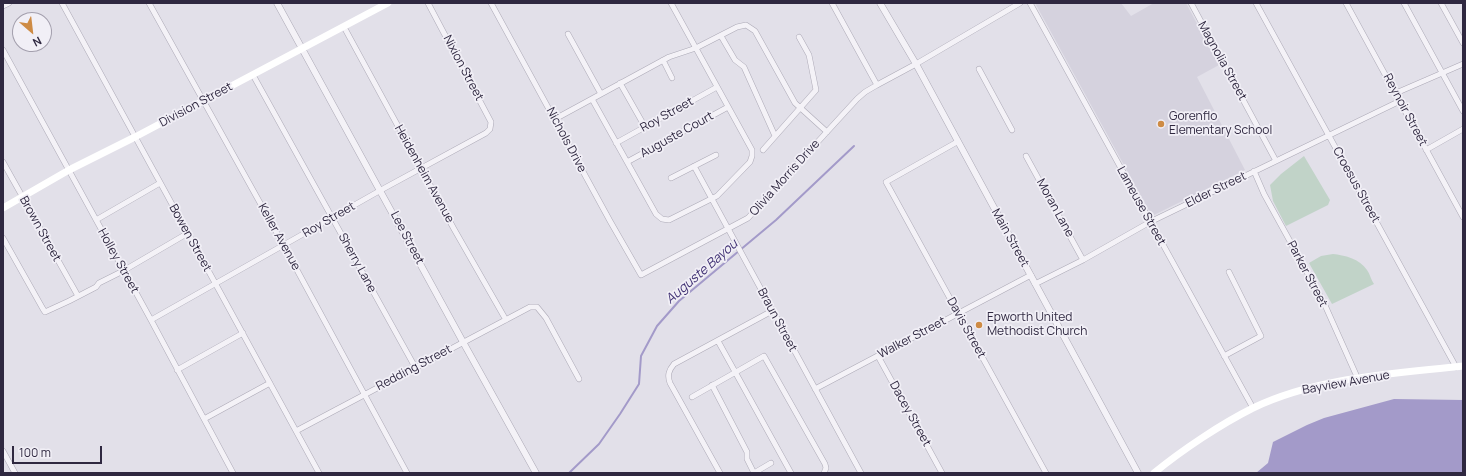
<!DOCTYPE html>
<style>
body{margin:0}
#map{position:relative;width:1466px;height:476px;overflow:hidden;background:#e2e0e9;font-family:Manrope,sans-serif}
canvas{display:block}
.frame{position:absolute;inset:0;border:4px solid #2f2840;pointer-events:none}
.north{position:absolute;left:12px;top:12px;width:40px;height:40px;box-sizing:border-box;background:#f1eff6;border:1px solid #a39fad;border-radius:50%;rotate:152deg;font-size:11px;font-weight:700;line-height:16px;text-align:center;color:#2f2840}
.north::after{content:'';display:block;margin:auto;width:14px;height:18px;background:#ce8b44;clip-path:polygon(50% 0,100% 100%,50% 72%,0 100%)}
.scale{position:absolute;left:12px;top:446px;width:90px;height:18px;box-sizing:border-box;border:2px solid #2f2840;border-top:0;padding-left:5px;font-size:12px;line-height:14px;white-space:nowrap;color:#2f2840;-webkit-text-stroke:3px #f1eff6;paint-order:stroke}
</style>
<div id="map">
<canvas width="1466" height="476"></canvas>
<div class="frame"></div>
<div class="north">N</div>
<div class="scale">100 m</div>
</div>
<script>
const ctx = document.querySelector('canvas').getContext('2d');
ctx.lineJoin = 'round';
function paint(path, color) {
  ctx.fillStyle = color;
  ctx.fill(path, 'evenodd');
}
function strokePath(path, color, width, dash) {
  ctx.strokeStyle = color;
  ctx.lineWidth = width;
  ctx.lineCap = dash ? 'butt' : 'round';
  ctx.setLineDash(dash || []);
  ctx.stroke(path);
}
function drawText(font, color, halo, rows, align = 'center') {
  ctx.font = font + ' Manrope,sans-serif';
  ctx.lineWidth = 3.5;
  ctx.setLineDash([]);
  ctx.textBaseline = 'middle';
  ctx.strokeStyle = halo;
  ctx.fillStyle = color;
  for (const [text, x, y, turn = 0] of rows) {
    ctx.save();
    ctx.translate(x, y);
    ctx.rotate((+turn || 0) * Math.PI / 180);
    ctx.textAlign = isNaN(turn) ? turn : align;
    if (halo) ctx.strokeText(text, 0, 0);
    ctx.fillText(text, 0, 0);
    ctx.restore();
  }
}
paint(new Path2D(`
 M1035,3H1121L1131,16L1154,3H1186L1219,65L1197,77L1245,170L1152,216Z`), '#d5d2de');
paint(new Path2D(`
 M1304,156L1330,200L1328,205L1286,226L1273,201L1270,185L1281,174Z
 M1333,254C1344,255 1360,259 1367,270C1370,274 1371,280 1374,284L1332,304L1309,263L1321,256Z`), '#c1d3c8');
paint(new Path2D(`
 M1394,399L1463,400V473H1256L1268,463L1273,442L1307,425L1324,418Z`), '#a39ac9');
strokePath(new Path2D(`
 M569,473L599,444L620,414L639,384L641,356L657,326L679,301L776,220L854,146`), '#a39ac9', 2);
const minor = new Path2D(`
 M62,3L319,473
 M149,3L284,246L407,473
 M491,3L610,221L641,275L748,218L857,99L865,92L877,85L916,64L1020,3
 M832,3L877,85
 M1030,3L1253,408
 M1191,3L1276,161
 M1256,3L1456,367
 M1346,3L1463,217
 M1404,3L1463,111
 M1441,3L1463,43
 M3,6L9,3
 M344,27L454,229L506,320
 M568,34L601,94
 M721,36L735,60L744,67L775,136
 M3,50L151,320L233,473
 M663,60L672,78
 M979,69L1012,130
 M253,75L415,367
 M620,83L645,127
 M1396,93L1463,64
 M592,99L656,214L662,219L669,220L717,196L750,162L752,156V150L671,3
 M555,119L669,57L696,48L737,27L746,25L755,31L795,103L827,132
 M957,142L886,182L1046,473
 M616,143L717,87
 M763,150L816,90L809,55L799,37
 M1426,150L1463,129
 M1026,156L1083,260
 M3,162L78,296
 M627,162L728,107
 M694,166L861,473
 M1254,171L1264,194L1324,303L1358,379
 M671,178L716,155
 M96,220L160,183
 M3,238L43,309L45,312L69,301L96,287L99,283L123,271L188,233
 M1035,284L1083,260L1150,222L1400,101
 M151,320L381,190L486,133L490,129L491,122L428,3
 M718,341L791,473
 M878,356L942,473
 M1224,356L1261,336L1229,272
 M177,370L243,333
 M712,385L747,452V459L754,473L771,463
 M815,389L1031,275
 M692,397L764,356L825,464L826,468L824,473
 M204,419L270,383
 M296,431L530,307H537L546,318L579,379
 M3,451L15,473
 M720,473L670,383C667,375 669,370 674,364L772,311`);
const tertiary = new Path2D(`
 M277,3L463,342L536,473
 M880,3L916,64L1138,473`);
strokePath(minor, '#aca9b6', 6);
strokePath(tertiary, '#aca9b6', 7);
strokePath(minor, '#f4f2f7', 5);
strokePath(tertiary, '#f4f2f7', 6);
strokePath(new Path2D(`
 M3,208L69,170L135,137L388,3
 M1154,473C1182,450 1221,424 1253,408C1318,377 1393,374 1463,366`), '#fff', 7);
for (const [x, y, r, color] of [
 [1161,124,4,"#ce8b44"],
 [979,325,4,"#ce8b44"]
]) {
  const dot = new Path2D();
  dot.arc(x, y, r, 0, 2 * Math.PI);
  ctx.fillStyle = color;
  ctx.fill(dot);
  strokePath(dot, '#f1eff6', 1.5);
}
drawText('12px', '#2f2840', '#f1eff6', [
 ["Magnolia Street",1222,61,61],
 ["Nixion Street",463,68,62],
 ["Division Street",196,105,-28],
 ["Reynoir Street",1405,110,62],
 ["Roy Street",667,115,-29],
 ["Auguste Court",677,135,-29],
 ["Nichols Drive",566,140,62],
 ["Heidenheim Avenue",424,174,61],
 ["Olivia Morris Drive",785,178,-48],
 ["Croesus Street",1356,185,61],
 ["Elder Street",1216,190,-26],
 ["Lameuse Street",1141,206,61],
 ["Moran Lane",1055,208,61],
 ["Roy Street",329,220,-30],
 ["Brown Street",40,229,61],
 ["Keller Avenue",279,237,61],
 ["Bowen Street",190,238,61],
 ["Lee Street",407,238,62],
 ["Main Street",1010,238,61],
 ["Holley Street",118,261,61],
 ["Sherry Lane",357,263,61],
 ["Parker Street",1307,274,62],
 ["Braun Street",777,320,62],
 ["Davis Street",966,328,61],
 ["Walker Street",912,338,-28],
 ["Redding Street",414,368,-28],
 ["Bayview Avenue",1346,383,-10],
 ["Dacey Street",910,414,61]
]);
drawText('12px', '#2f2840', '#f1eff6', [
 ["Gorenflo",1169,117],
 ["Elementary School",1169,131],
 ["Epworth United",987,318],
 ["Methodist Church",987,332]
], 'left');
drawText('italic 13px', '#413274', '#f1eff6', [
 ["Auguste Bayou",702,272,-41]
]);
</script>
